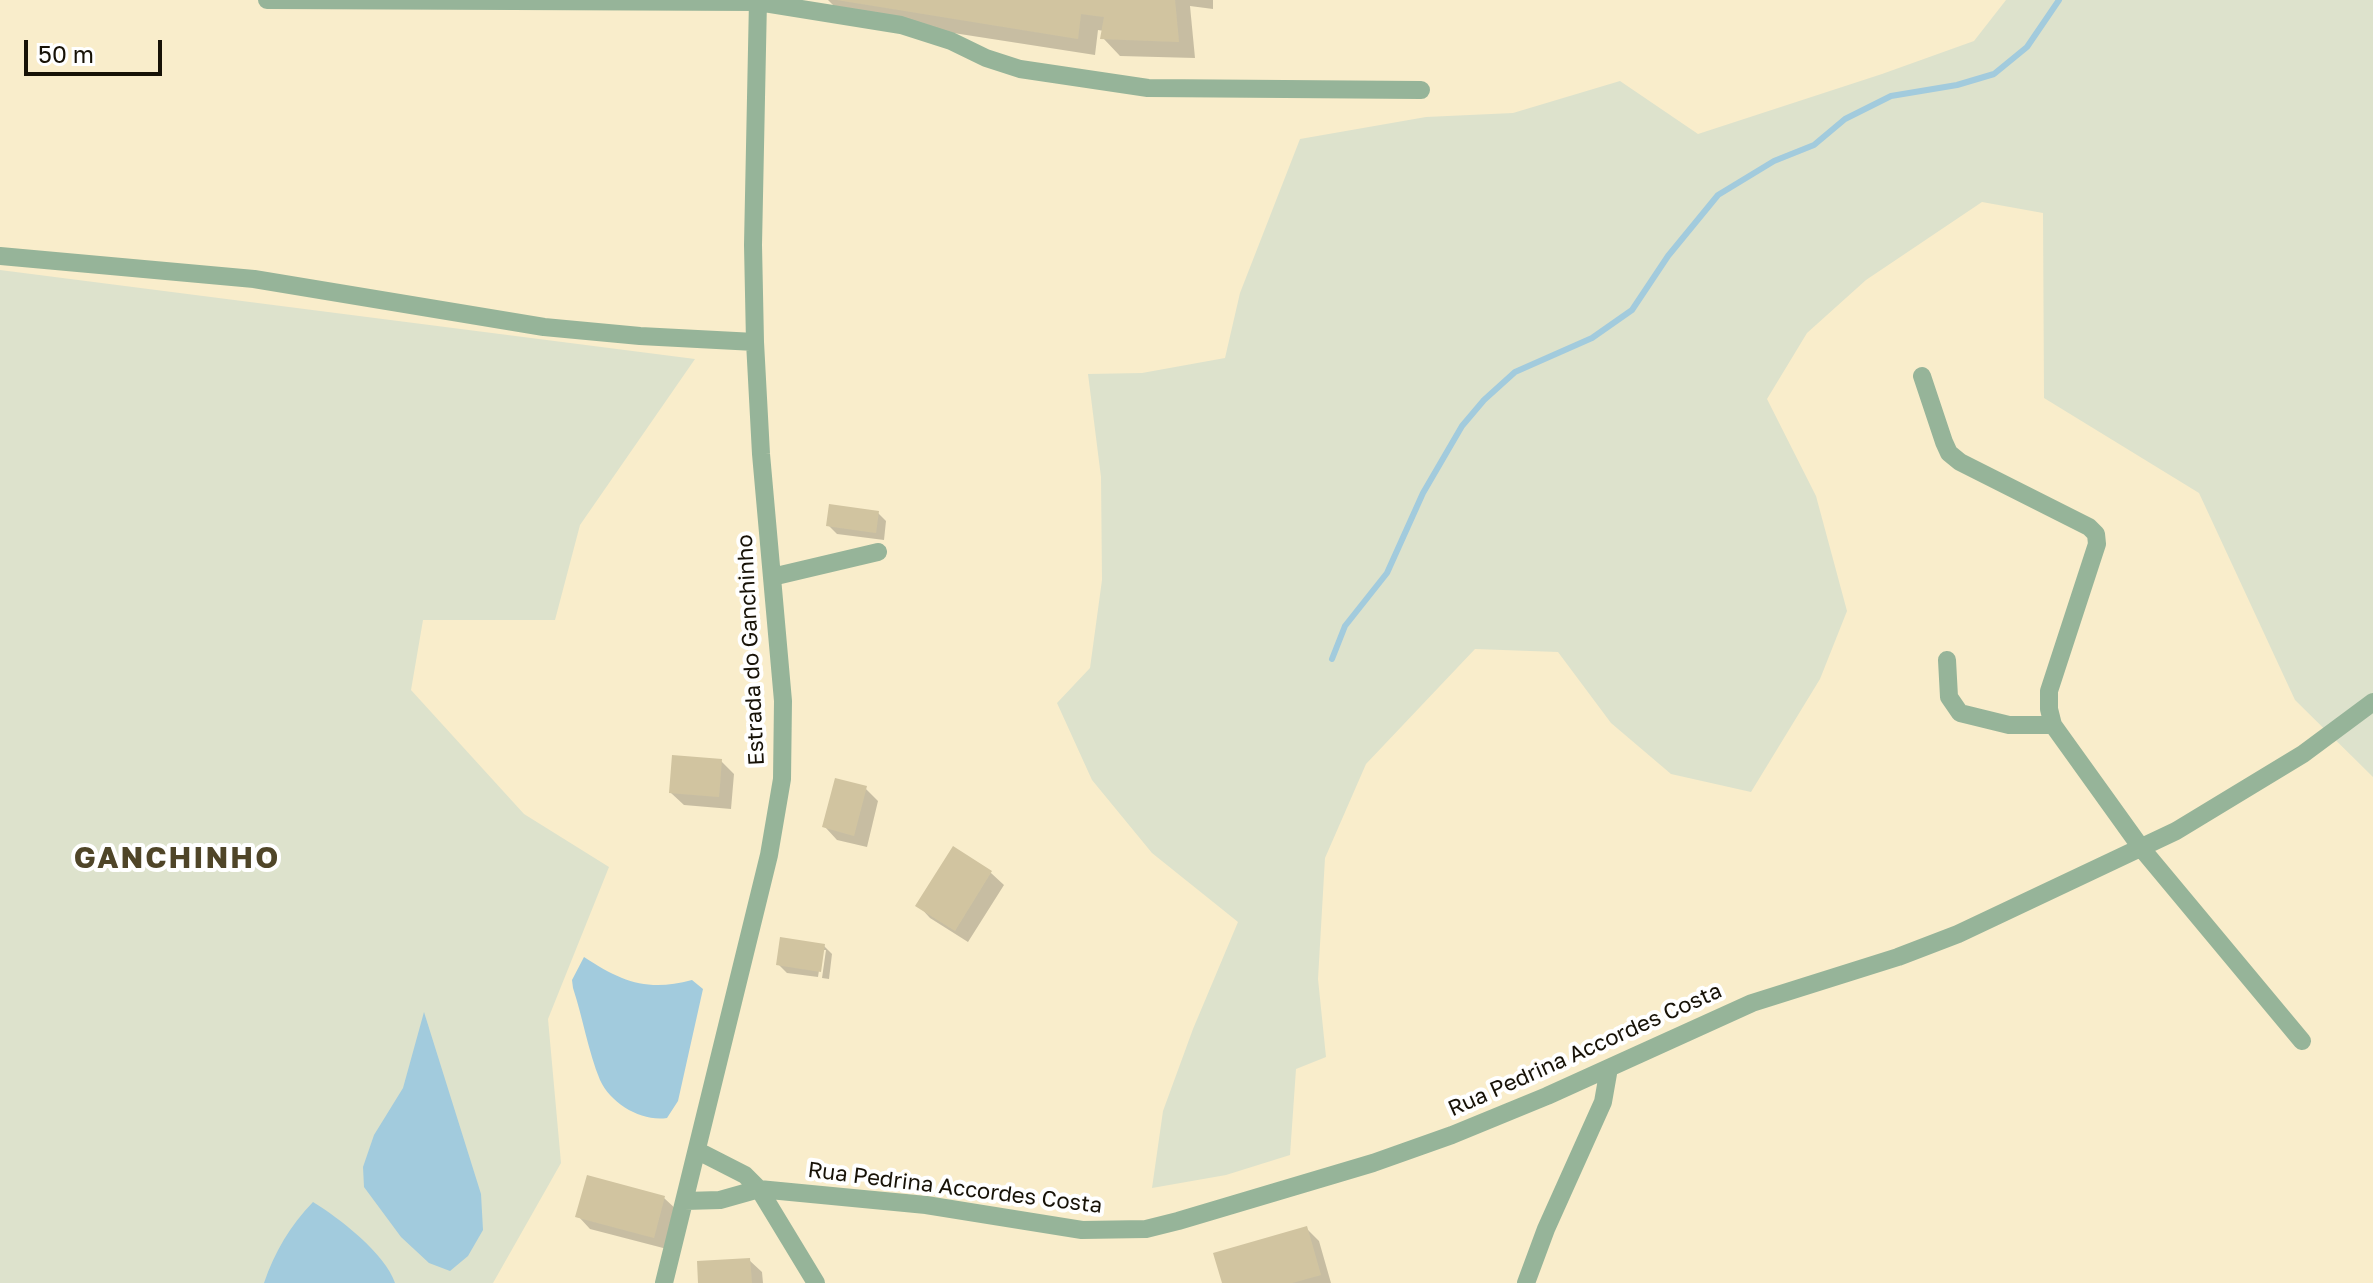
<!DOCTYPE html>
<style>
body{margin:0}
#map{position:relative;width:2373px;height:1283px;overflow:hidden;background:#f9edcb;font-family:"Golos Text",sans-serif}
canvas{display:block}
.scale{position:absolute;left:24px;top:40px;width:138px;height:36px;box-sizing:border-box;border:4px solid #171207;border-top:0;padding-left:10px;font-size:24px;line-height:28px;white-space:nowrap;color:#171207;-webkit-text-stroke:6px #fff;paint-order:stroke}
</style>
<div id="map">
<canvas width="2373" height="1283"></canvas>
<div class="scale">50 m</div>
</div>
<script>
const ctx = document.querySelector('canvas').getContext('2d');
ctx.lineJoin = 'round';
function paint(path, color) {
  ctx.fillStyle = color;
  ctx.fill(path, 'evenodd');
}
function strokePath(path, color, width, dash) {
  ctx.strokeStyle = color;
  ctx.lineWidth = width;
  ctx.lineCap = dash ? 'butt' : 'round';
  ctx.setLineDash(dash || []);
  ctx.stroke(path);
}
function drawText(font, color, halo, rows, align = 'center') {
  ctx.font = font + ' "Golos Text",sans-serif';
  ctx.lineWidth = 8;
  ctx.setLineDash([]);
  ctx.textBaseline = 'middle';
  ctx.strokeStyle = halo;
  ctx.fillStyle = color;
  for (const [text, x, y, turn = 0] of rows) {
    ctx.save();
    ctx.translate(x, y);
    ctx.rotate((+turn || 0) * Math.PI / 180);
    ctx.textAlign = isNaN(turn) ? turn : align;
    if (halo) ctx.strokeText(text, 0, 0);
    ctx.fillText(text, 0, 0);
    ctx.restore();
  }
}
paint(new Path2D(`
 M2006,0H2373V777L2295,700L2199,493L2044,398L2043,213L1982,202L1866,280L1807,333L1767,399L1816,496L1847,611L1820,679L1751,792L1671,774L1611,723L1558,652L1475,649L1366,764L1325,858L1318,979L1326,1057L1296,1069L1290,1155L1226,1175L1152,1188L1163,1111L1193,1029L1238,922L1152,853L1092,780L1057,703L1090,668L1102,580L1101,477L1088,374L1142,373L1225,358L1240,293L1300,139L1426,117L1513,113L1620,81L1698,134L1882,74L1974,41Z
 M0,270L695,359L580,525L555,620H423L411,690L524,814L609,867L548,1019L561,1163L493,1283H0Z`), '#dde2cc');
paint(new Path2D(`
 M584,957C622,982 648,992 692,980L703,989L678,1101L667,1118C642,1122 611,1104 600,1080C588,1051 583,1018 573,988L572,980Z
 M424,1012L481,1194L483,1230L468,1256L450,1271L429,1263L401,1237L364,1187L363,1167L374,1135L403,1088Z
 M313,1202C339,1218 385,1253 395,1283H264C275,1251 290,1226 313,1202Z`), '#a2cbdd');
paint(new Path2D(`
 M828,0H1213V9L1190,6L1195,58L1120,56L1103,38L1104,31L1098,30L1095,55L844,16Z
 M878,513L886,521L884,540L837,534L829,526Z
 M721,761L734,774L731,809L684,805L671,793Z
 M865,788L878,801L867,847L837,840L825,827Z
 M953,849L991,873L1004,885L968,942L930,918L918,905Z
 M824,946L832,954L829,979L822,978L826,950H822L818,977L787,973L778,964Z
 M664,1198L677,1210L667,1249L590,1229L578,1216Z
 M1306,1228L1319,1241L1331,1283H1224Z
 M749,1260L762,1272L763,1283H700Z`), '#0003');
strokePath(new Path2D(`
 M1332,659L1345,626L1387,573L1423,493L1462,426L1484,400L1515,372L1592,338L1632,310L1668,256L1718,195L1774,161L1814,145L1845,119L1891,96L1957,85L1994,74L2027,47L2059,0`), '#a2cbdd', 6);
paint(new Path2D(`
 M837,0H1175L1179,42L1100,39L1104,17L1081,14L1078,39Z
 M829,504L879,511L876,533L826,526Z
 M672,755L722,759L719,797L669,793Z
 M835,778L867,786L854,836L822,827Z
 M953,846L992,871L955,931L915,906Z
 M780,937L825,944L821,972L776,965Z
 M587,1175L665,1196L654,1238L575,1217Z
 M1307,1226L1321,1275L1292,1283H1222L1213,1253Z
 M750,1258L752,1283H698L697,1261Z`), '#d1c4a0');
strokePath(new Path2D(`
 M267,0L758,2L901,25L951,41L986,58L1020,69L1148,88L1421,90
 M0,256L254,279L544,327L640,336L755,342
 M1922,376L1944,442L1949,453L1960,462L2089,527L2096,534L2097,544L2049,691V709L2053,725L2142,849L2302,1041
 M772,577L878,552
 M1947,660L1949,697L1960,713L2009,725H2053
 M698,1151L745,1175L759,1189L816,1283
 M685,1201L720,1200L759,1189L926,1205L1082,1230L1146,1229L1178,1221L1373,1163L1452,1135L1547,1096L1752,1003L1898,957L1958,934L2176,831L2303,754L2373,702
 M664,1283L769,855L782,779L783,701L761,454L755,342L753,245L758,0
 M1526,1283L1546,1229L1603,1102L1609,1068`), '#96b499', 18);
drawText('22px', '#171207', '#fff', [
 ["Estrada do Ganchinho",751,650,-93],
 ["Rua Pedrina Accordes Costa",1585,1050,-24],
 ["Rua Pedrina Accordes Costa",955,1188,7]
]);
ctx.letterSpacing = '2px';
drawText('bold 30px', '#4f4528', '#fff', [
 ["GANCHINHO",177,858]
]);
ctx.letterSpacing = '0px';
</script>
